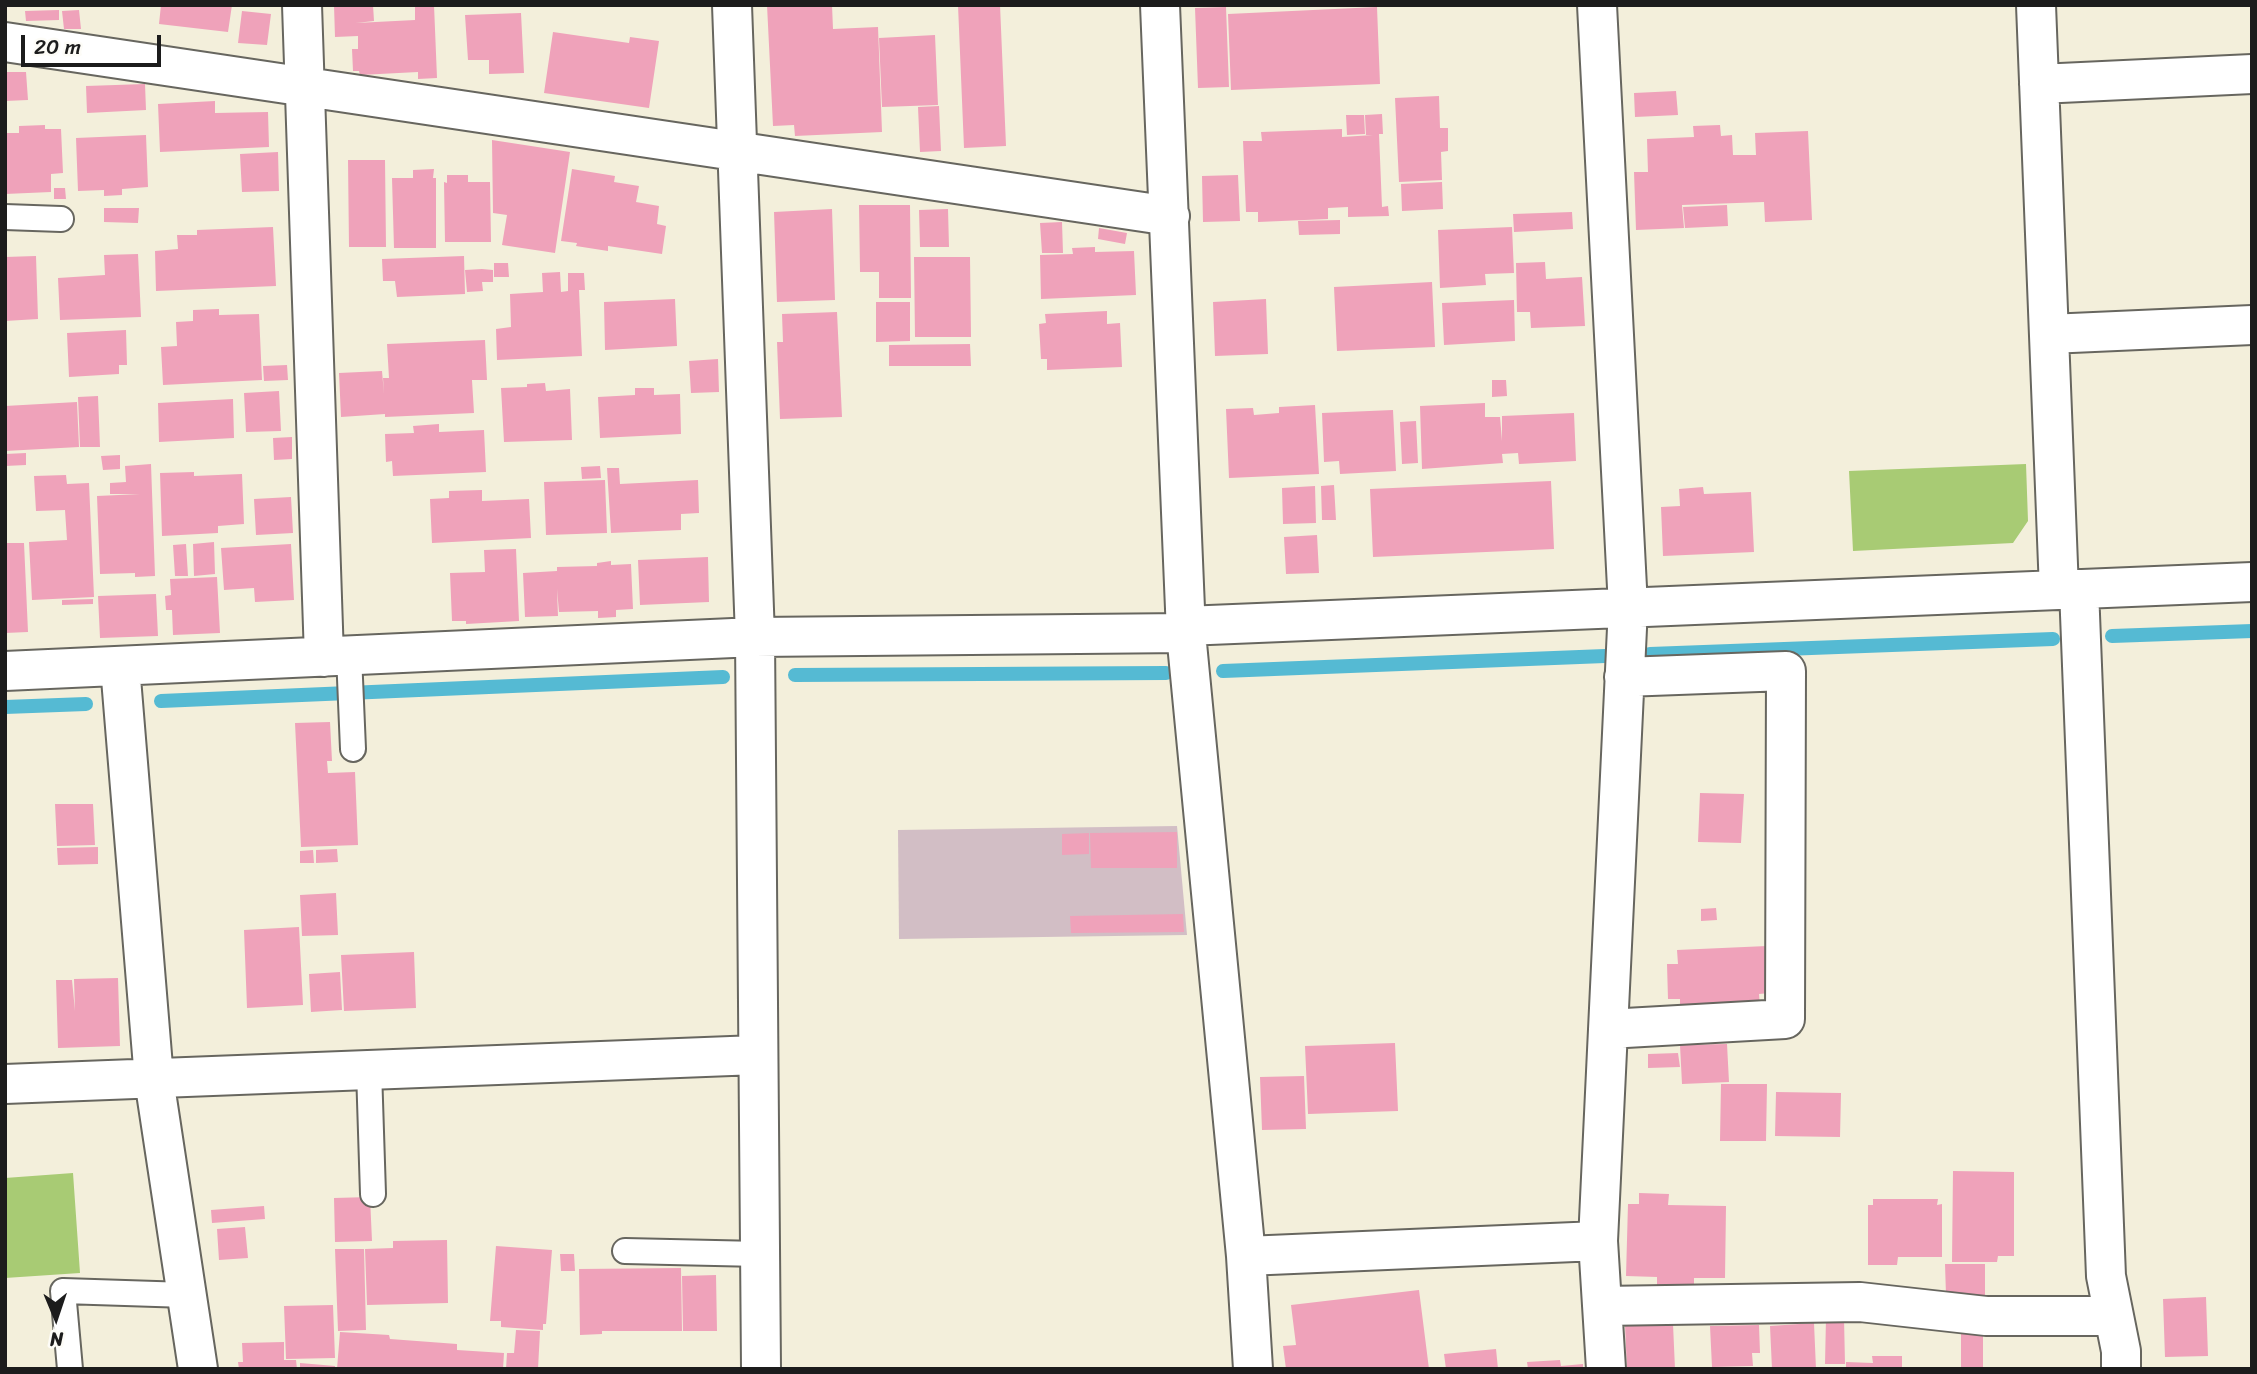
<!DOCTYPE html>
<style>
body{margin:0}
#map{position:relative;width:2257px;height:1374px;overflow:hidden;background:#f3efdb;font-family:Sriracha,sans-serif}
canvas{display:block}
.frame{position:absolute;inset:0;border:7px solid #1c1c1c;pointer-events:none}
.north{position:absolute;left:21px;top:1283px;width:70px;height:70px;-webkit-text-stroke:5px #fdfcf7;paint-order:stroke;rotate:178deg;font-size:19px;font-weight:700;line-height:28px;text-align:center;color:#1c1c1c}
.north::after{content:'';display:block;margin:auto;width:24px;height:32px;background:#1c1c1c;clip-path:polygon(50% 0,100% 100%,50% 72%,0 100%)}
.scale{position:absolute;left:21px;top:35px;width:140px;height:32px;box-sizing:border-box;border:4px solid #1c1c1c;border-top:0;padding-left:9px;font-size:21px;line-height:24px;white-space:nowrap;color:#1c1c1c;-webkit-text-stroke:5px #fdfcf7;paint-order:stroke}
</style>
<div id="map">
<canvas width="2257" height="1374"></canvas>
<div class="frame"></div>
<div class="north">N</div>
<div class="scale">20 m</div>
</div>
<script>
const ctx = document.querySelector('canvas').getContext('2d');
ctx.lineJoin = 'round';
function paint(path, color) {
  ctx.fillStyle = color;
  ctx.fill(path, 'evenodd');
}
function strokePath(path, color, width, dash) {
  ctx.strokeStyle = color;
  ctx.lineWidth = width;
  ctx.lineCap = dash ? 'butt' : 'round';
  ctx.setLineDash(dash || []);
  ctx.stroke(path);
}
paint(new Path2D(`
 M1177,826L1187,935L899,939L898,830Z`), '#d2bec5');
paint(new Path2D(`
 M2026,464L2028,521L2013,543L1853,551L1849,471Z
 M73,1173L80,1273L5,1278V1178Z`), '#a8cb74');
strokePath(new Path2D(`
 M2112,636L2252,631
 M1650,654L2053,639
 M1223,671L1605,656
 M795,675L1166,673
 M161,701L723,677
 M5,707L86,704`), '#55bad3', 14);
paint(new Path2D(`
 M161,5H232L228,32L159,24Z
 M334,5H373L374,21L356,23L415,20V5H434L437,78L418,79V72L360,75L359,71H353L352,49H358V36L335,37Z
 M767,5H832L833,29L878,27L882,132L795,136L794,125L773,126Z
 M958,5H1000L1006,146L964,148Z
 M1226,7L1229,87L1198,88L1195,8Z
 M1377,7L1380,84L1231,90L1228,14Z
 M59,10V20L26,21L25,11Z
 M79,10L81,29H64L62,11Z
 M242,11L271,14L267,45L238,43Z
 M521,13L524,73L489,74V60H468L465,15Z
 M553,32L629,43L630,37L659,41L649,108L544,93Z
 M935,35L938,105L882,107L879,38Z
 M5,72H26L28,100L5,101Z
 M145,84L146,110L87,113L86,86Z
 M1676,91L1678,115L1635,117L1634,93Z
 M1439,96L1440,128H1448V151L1441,152L1442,180L1399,182L1395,98Z
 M215,101V113L268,112L269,147L160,152L158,104Z
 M939,106L941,151L920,152L918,107Z
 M1382,114L1383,134H1379L1382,207L1388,206L1389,216L1348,217V207L1328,208V219L1258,222V212H1246L1243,141H1262L1261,132L1342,129V137L1373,135H1366L1365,115Z
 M1346,115H1364L1365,134L1347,135Z
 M45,125V129H61L63,173L51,174V192L5,194V133H19V126Z
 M1720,125L1721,136L1732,135L1733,155H1756L1755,133L1808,131L1812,220L1765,222L1764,202L1682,205L1684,228L1636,230L1634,172H1648L1647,139L1694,137L1693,126Z
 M146,135L148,187L122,189V195L104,196V190L78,191L76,138Z
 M492,140L570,152L555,253L502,245L507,215L493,213Z
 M278,152L279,191L242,192L240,154Z
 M348,160H385L386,247H349Z
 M434,169L433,178H436V248H394L392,178H413V170Z
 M572,169L615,176L614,182L639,186L636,202L659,206L657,224L666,226L662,254L608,246V251L576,246L577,243L561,241Z
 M447,175H468V182H490L491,242H445L444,182L447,183Z
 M1238,175L1240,221L1203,222L1202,176Z
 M1442,182L1443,209L1402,211L1401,184Z
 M54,188H65L66,199H54Z
 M859,205H910L911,298H879V272H860Z
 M1727,205L1728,226L1685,228L1683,207Z
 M104,208H139L138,223L104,222Z
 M832,209L835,300L777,302L774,212Z
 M948,209L949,247H920L919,210Z
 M1572,212L1573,229L1514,232L1513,214Z
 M1340,220V234L1299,235L1298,221Z
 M1062,222L1063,253H1042L1040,223Z
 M273,227L276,286L156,291L155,251L178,249L177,235H197V230Z
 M1512,227L1514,273L1485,274L1486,285L1440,288L1438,230Z
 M1099,228L1127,233L1125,244L1098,239Z
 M1095,247V252L1134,251L1136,295L1041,299L1040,255L1073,254L1072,248Z
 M138,254L141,317L60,320L58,278L105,275L104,255Z
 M36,256L38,319L5,321V257Z
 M464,256L465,294L397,297L395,281H383L382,259Z
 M914,257H970L971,337H915Z
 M1545,262L1546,279L1582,277L1585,326L1531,328L1530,312H1517L1516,263Z
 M494,263H508L509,277H494Z
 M482,269L493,270V282H482L483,291L467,292L465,270Z
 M560,272L561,292L568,291V273H584L585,290H579L582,356L497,360L496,329L511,327L510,294L543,292L542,273Z
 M1432,282L1435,347L1337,351L1334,287Z
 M675,299L677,346L605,350L604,302Z
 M1266,299L1268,354L1215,356L1213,302Z
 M1514,300L1515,341L1444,345L1442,303Z
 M876,302H910V341L876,342Z
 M219,309V315L259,314L262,380L163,385L161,347L177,346L176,322L193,321V310Z
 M1107,311V324L1120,323L1122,367L1047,370V359H1041L1039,324L1046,323L1045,314Z
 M837,312L842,417L780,419L777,342H783L782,314Z
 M126,330L127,365H119V374L69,377L67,333Z
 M485,340L487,380H472L474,413L385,417V414L341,417L339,373L382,371L384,394L383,378H389L387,344Z
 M970,344L971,366H889V345Z
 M718,359L719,392L691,393L689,361Z
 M287,365L288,380L264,381L263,366Z
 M1492,380H1506L1507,396L1492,397Z
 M545,383L546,391L570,389L572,440L504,442L501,388L527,387V384Z
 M635,388H654V395L680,394L681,434L600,438L598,397L635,395Z
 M279,391L281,431L246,432L244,393Z
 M98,396L100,447H80L78,397Z
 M233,399L234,438L159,442L158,403Z
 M77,402L79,447L5,451V406Z
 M1485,403V417H1500L1502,441V416L1574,413L1576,461L1519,464L1518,453L1502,454L1503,463L1422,469L1420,406Z
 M1315,405L1319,474L1229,478L1226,409L1253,408L1254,415L1279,413V407Z
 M1393,410L1396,471L1340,474L1339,461L1324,462L1322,413Z
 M1416,421L1418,463L1402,464L1400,422Z
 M439,424V432L484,430L486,472L393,476L392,461L386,462L385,434L414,433L413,426Z
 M292,437V459L274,460L273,438Z
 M26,453V465L5,466V454Z
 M120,455V469L103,470L101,456Z
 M151,464L155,576L135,577V573L100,574L97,496L140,494H110V483L126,482L125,466Z
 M600,466L601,478L582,479L581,467Z
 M607,468H619L620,484L698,480L699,513L681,514V530L611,533Z
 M194,472V476L242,474L244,524L218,526V533L162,536L160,473Z
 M66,475L67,484L89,483L94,597L32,600L29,542L67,540L65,510L36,511L34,476Z
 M605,480L607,533L546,535L544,482Z
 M1551,481L1554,549L1373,557L1370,489Z
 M1334,485L1336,520H1322L1321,486Z
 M1315,486L1316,523L1283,524L1282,488Z
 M1703,487L1704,494L1751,492L1754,552L1663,556L1661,507L1680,506L1679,489Z
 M482,490V501L529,499L531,538L432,543L430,499L449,498V491Z
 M291,497L293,533L256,535L254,499Z
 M1317,535L1319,573L1286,574L1284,537Z
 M214,542L215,574L194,576L193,544Z
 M5,543H24L28,632L5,633Z
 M186,544L188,576H175L173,545Z
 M291,544L294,600L255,602L254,588L224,590L221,548Z
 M516,549L519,621L466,624V621H452L450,573L485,572L484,550Z
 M708,557L709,602L640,605L638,560Z
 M611,561V565L631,564L633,609L616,610V617L598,618V611L559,612L557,589L558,616L525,617L523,573L557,571V567L597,566V563Z
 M217,577L220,633L173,635L172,610H166L165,596L171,595L170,579Z
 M156,594L158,636L100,638L98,596Z
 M93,599V604L62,605V600Z
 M330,722L332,761H327L328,773L355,772L358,845L301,847L295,723Z
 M1700,793L1744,794L1741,843L1698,842Z
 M55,804H93L95,845L57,846Z
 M1177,832V868H1091L1090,833Z
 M1089,833V854L1062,855V834Z
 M98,847V864L58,865L57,848Z
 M337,849L338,862L316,863V850Z
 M313,850L314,863H300V851Z
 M336,893L338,935L302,936L300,895Z
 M1716,908L1717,920L1701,921V909Z
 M1183,914L1184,932L1071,933L1070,916Z
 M299,927L303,1005L247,1008L244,930Z
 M1767,946L1770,993L1759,994L1760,1007L1680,1011V999H1668L1667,964H1678L1677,950Z
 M414,952L416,1008L344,1011L341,955Z
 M340,972L342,1010L311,1012L309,974Z
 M118,978L120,1046L58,1048L56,980H72L75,1011L74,979Z
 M1395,1043L1398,1111L1308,1114L1305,1046Z
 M1727,1044L1729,1082L1682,1084L1680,1045Z
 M1678,1053L1680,1067L1648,1068V1054Z
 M1304,1076L1306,1129L1262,1130L1260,1077Z
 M1721,1084H1767L1766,1141H1720Z
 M1776,1092L1841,1093L1840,1137L1775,1136Z
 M1953,1171L2014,1172V1256H1998L1997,1262H1952Z
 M1639,1193L1669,1194L1668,1205L1726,1206L1725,1278H1694V1289L1657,1288V1277L1626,1276L1628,1204H1639Z
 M370,1197L372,1241L335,1242L334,1198Z
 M1873,1199H1938L1937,1205L1942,1204V1257H1898L1897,1265H1868V1205H1873Z
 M264,1206L265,1219L212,1223L211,1210Z
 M245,1227L248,1258L219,1260L217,1229Z
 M447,1240L448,1303L367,1305L365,1249L393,1248V1241Z
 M496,1246L552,1250L546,1324H543V1330L501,1327V1321H490Z
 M335,1249H364L366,1330L338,1331Z
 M560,1254H574L575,1271H561Z
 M1945,1264H1985V1296L1946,1295Z
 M681,1268L682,1331H602V1334L580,1335L579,1269Z
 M716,1275L717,1331H683L682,1276Z
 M1419,1290L1429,1369H1286L1283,1346L1296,1345L1291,1305Z
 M2206,1297L2208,1356L2165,1357L2163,1299Z
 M333,1305L335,1358L286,1359L284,1306Z
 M1826,1318H1844L1845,1364H1825Z
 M1814,1323L1816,1369H1772L1770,1326Z
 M1673,1324L1675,1369H1627L1625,1325Z
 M1759,1325L1760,1353H1752L1753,1366L1712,1367L1710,1326Z
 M516,1330L540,1331L538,1369H506L507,1353H514Z
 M340,1332L389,1335L390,1339L457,1344V1350L504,1353L503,1369H337Z
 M1961,1334H1983V1369H1961Z
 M284,1342V1360H296L297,1369H239L238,1362H243L242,1343Z
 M1496,1349L1498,1369H1446L1444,1354Z
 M1872,1356H1902V1369H1846V1362L1873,1363Z
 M1560,1360L1561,1366L1583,1364V1369H1528L1527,1362Z
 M300,1363L335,1366V1369H300Z`), '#efa2ba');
const lane = new Path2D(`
 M5,217L61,219
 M349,655L353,749
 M369,1070L373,1194
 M625,1251L760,1254
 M70,1369L63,1291L187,1295`);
const street = new Path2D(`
 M302,5L324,657
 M732,5L755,637L761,1369
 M1160,5L1186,633L1246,1256L1253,1369
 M1597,5L1628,607L1598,1241L1606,1369
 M2036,5L2059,590
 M5,42L1170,216
 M2039,84L2252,74
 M2049,334L2252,325
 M2079,589L2106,1276L2121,1351V1369
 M1185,626L2252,582
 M120,666L154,1079L198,1369
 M5,671L755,637L1186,633
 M1608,1029L1785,1019L1786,671L1624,677
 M5,1084L757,1055
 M1246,1256L1598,1241
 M1602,1306L1860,1302L1986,1316H2112`);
strokePath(lane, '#67665f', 28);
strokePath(street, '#67665f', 42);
strokePath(lane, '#fff', 24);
strokePath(street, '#fff', 38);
</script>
